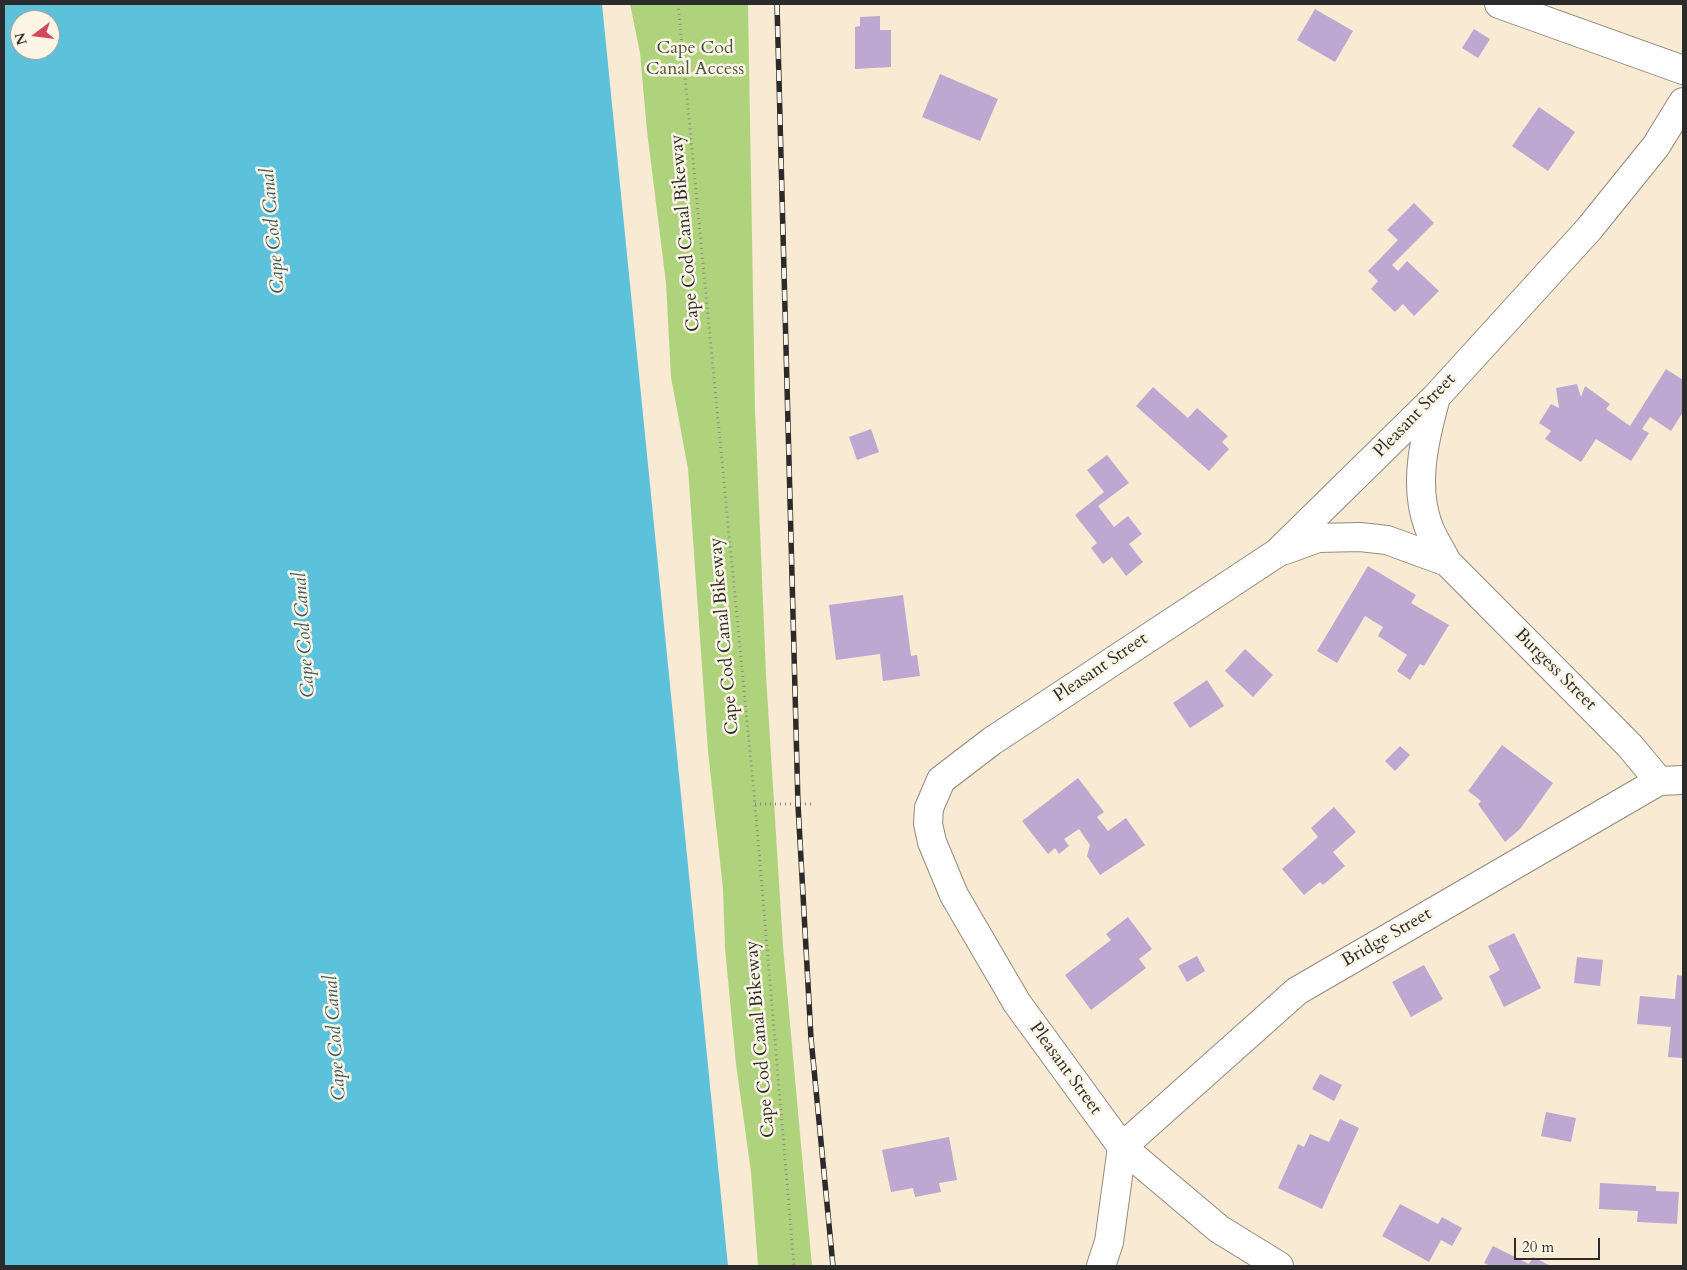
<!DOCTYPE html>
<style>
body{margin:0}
#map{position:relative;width:1687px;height:1270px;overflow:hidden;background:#f8ead3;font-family:Cardo,serif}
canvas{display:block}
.frame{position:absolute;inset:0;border:5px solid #2b2b2b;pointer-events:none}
.north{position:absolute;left:10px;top:10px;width:50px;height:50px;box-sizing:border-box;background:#fcf5e5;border:1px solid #a8a49b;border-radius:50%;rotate:255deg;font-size:14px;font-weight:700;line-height:20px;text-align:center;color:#2b2b2b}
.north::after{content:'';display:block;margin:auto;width:18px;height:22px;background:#d1495b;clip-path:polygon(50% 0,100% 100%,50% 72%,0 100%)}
.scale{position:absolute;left:1514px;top:1238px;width:86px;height:22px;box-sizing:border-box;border:2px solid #2b2b2b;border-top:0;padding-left:6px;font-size:15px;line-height:18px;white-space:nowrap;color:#2b2b2b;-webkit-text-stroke:4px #fcf5e5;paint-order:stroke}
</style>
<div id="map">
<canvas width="1687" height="1270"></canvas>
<div class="frame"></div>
<div class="north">N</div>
<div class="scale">20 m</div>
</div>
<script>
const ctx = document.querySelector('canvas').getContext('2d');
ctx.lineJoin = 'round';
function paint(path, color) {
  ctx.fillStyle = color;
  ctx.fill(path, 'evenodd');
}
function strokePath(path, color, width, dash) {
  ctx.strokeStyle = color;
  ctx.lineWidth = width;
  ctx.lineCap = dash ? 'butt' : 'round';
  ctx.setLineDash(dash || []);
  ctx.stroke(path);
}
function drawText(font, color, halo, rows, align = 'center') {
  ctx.font = font + ' Cardo,serif';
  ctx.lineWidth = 5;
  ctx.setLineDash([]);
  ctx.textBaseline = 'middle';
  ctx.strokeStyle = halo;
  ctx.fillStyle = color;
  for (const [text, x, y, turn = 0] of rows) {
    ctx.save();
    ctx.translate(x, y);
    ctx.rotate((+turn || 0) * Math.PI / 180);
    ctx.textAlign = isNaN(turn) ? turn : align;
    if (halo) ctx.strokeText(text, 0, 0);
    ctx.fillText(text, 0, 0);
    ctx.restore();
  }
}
paint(new Path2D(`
 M630,4H748L755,411L766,675L783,946L812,1266H758L751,1172L736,1064L725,948L723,889L708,751L688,469L671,377L666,283L647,131L640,53Z`), '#aed37c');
paint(new Path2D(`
 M4,4H602L728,1266H4ZM20,20H50V50H20Z`), '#5cc1da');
paint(new Path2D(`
 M1315,9L1353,31L1335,62L1297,40Z
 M880,16V30H891V67L855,69V27L860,26V17Z
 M1474,29L1490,39L1478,58L1462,48Z
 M940,74L998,99L980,141L922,117Z
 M1539,107L1575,132L1548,171L1512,146Z
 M1414,203L1434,223L1392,265L1398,271L1407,261L1439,291L1414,316L1403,304L1395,312L1371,289L1378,281L1368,271L1398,240L1387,230Z
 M1666,369L1683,380V412L1671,431L1650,417L1642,429L1649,433L1631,461L1596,439L1581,462L1545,439L1551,431L1539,423L1551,404L1559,408L1556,388L1577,384L1581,397L1585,386L1610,404L1606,409L1630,426Z
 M1153,387L1188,418L1197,408L1228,436L1222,442L1229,449L1209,471L1136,406Z
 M871,429L879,452L857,460L849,437Z
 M1107,455L1129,483L1098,506L1114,527L1128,516L1142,534L1129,544L1143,562L1126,576L1112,557L1103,564L1091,548L1097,543L1075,515L1104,492L1087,470Z
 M1368,566L1416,595L1411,603L1449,625L1424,666L1420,664L1410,680L1397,671L1407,655L1378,636L1383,627L1365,616L1337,663L1317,651Z
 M903,595L911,656L917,655L920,676L883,681L880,654L836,660L829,605Z
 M1245,649L1273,675L1253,697L1225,671Z
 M1207,680L1224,706L1190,728L1173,703Z
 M1502,745L1553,783L1520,829L1505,842L1478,804L1481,801L1468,791Z
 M1400,746L1410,755L1395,771L1385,761Z
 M1078,778L1104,812L1097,817L1108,831L1126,818L1145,845L1100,875L1087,856L1090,845L1079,829L1064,839L1069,846L1059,854L1055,848L1048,854L1022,821Z
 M1334,807L1356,832L1333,852L1345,866L1323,885L1320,882L1304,895L1282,869L1318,837L1311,828Z
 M1128,917L1152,949L1139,959L1146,968L1091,1010L1065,975L1111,940L1106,934Z
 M1514,933L1541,988L1504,1007L1489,976L1500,970L1488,946Z
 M1197,956L1205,971L1187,982L1178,966Z
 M1577,957L1603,960L1600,986L1574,983Z
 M1424,965L1443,999L1411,1017L1392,982Z
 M1677,975L1683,976V1058L1668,1057L1671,1027L1637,1024L1640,996L1675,999Z
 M1320,1074L1342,1085L1334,1101L1312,1089Z
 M1546,1112L1576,1118L1571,1142L1541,1136Z
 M1340,1119L1359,1128L1322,1209L1278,1188L1298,1144L1304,1147L1310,1134L1329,1142Z
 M949,1137L957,1180L939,1183L941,1192L915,1197L913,1188L891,1192L882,1150Z
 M1600,1183L1656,1186V1191L1679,1192L1677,1224L1637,1222L1638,1211L1599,1209Z
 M1400,1204L1438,1224L1442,1217L1462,1228L1452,1246L1441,1240L1429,1262L1382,1236Z
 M1493,1246L1529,1264L1533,1257L1551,1266H1490L1484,1263Z`), '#bda8d1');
const minor = new Path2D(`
 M1499,4L1683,70
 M1436,397C1425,437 1413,484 1428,525C1432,537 1441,550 1447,562
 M1285,550L1318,538L1360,537L1387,540L1447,562L1630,746L1659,781
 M1101,1266L1109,1242L1122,1147L1297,991L1659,781L1683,780
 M1279,1266L1219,1229L1122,1147L1017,1003L954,895L932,842L928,824L929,808L941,780L992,741L1277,553L1436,397L1589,229L1656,146L1683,102`);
strokePath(minor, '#928a7f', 30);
strokePath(new Path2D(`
 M678,4L755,804L794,1266
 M755,804H815`), '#928a7f', 3, [1, 4]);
strokePath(minor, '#fff', 28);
const rail = new Path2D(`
 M777,4L798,805L811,1038L833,1266`);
strokePath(rail, '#2b2b2b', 5.5);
strokePath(rail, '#fcf5e5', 4, [11]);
drawText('18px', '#4c553f', '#fcf5e5', [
 ["Cape Cod",695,49],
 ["Canal Access",695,70]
]);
drawText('18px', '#2b2b2b', '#fcf5e5', [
 ["Cape Cod Canal Bikeway",686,233,-95],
 ["Pleasant Street",1415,416,-46],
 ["Cape Cod Canal Bikeway",725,636,-95],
 ["Pleasant Street",1101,668,-34],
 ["Burgess Street",1555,670,45],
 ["Bridge Street",1387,938,-30],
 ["Cape Cod Canal Bikeway",761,1039,-95],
 ["Pleasant Street",1065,1069,54]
]);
drawText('italic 19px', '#3a5860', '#fcf5e5', [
 ["Cape Cod Canal",274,231,-95],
 ["Cape Cod Canal",305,635,-94],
 ["Cape Cod Canal",336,1038,-94]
]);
</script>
